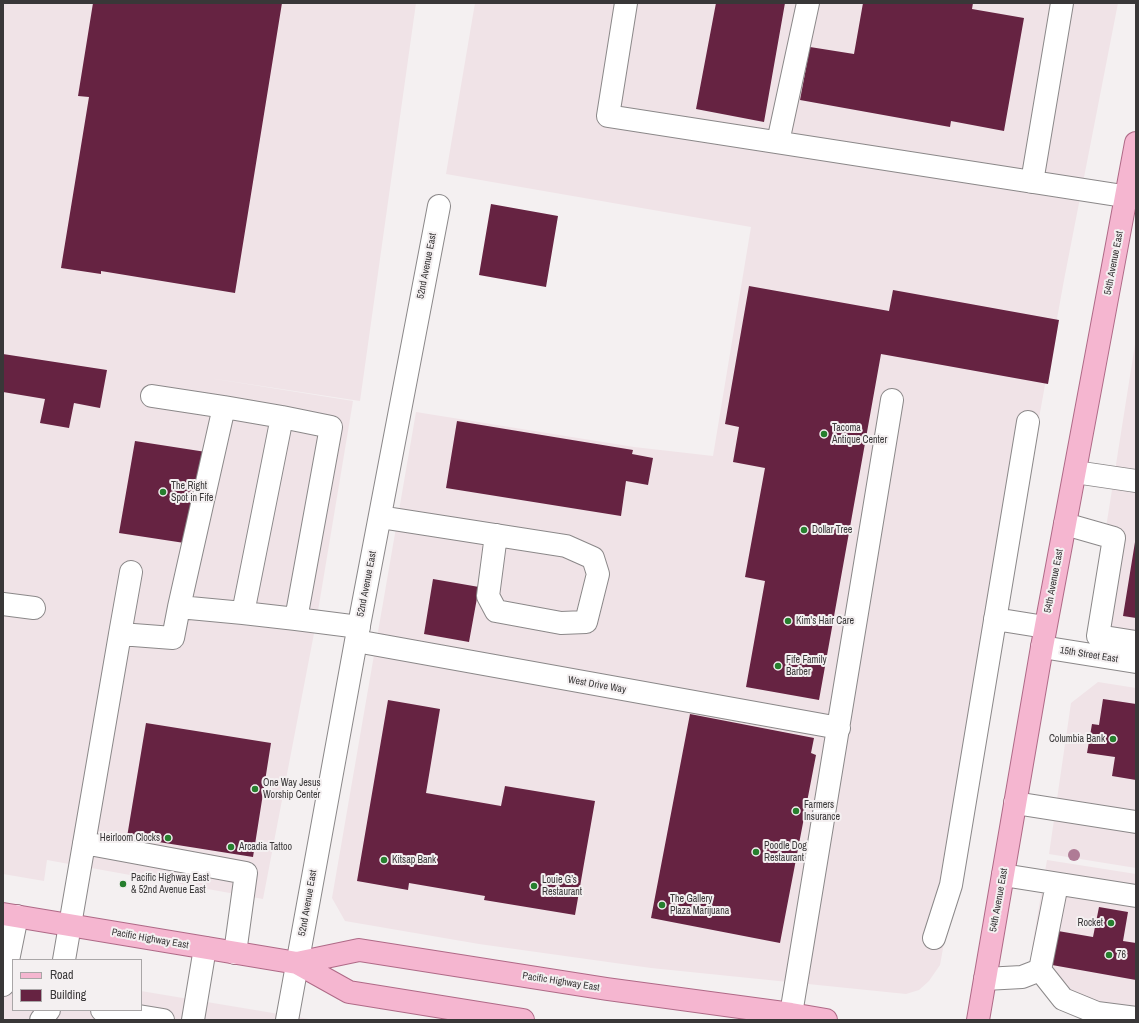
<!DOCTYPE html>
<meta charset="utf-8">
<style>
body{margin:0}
#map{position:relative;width:1139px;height:1023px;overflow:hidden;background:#f4f0f1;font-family:"Archivo Narrow",sans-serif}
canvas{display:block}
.frame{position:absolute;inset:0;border:4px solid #393738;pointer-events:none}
.legend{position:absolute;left:12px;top:959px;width:130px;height:52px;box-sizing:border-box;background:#f4f0f1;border:1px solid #a9a6a7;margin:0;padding:5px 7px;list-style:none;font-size:12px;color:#393738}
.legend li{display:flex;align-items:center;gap:8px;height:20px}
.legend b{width:20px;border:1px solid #a9a6a7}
</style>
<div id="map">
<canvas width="1139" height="1023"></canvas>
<div class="frame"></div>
<ul class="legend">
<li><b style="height:5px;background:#f5b6d0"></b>Road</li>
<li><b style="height:11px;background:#662342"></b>Building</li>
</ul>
</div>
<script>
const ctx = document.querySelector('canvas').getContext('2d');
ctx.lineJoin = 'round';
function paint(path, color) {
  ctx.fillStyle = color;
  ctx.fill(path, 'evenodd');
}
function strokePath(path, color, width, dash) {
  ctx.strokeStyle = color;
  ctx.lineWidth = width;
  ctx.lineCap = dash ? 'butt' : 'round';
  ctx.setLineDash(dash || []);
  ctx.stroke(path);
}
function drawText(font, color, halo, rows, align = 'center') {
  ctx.font = font + ' "Archivo Narrow",sans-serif';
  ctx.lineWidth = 4;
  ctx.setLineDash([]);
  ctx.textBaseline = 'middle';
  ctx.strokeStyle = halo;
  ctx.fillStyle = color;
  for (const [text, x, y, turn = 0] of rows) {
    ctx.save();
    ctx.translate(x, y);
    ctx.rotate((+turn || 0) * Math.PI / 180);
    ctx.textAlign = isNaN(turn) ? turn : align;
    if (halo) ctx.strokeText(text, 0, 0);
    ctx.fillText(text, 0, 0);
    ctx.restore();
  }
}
paint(new Path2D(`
 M3,3H416L360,401L209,378L353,401L316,623L263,899L47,860L44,881L3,874Z
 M475,3H1118L1064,280L940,965L929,981L919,990L906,994L651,968L479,944L345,921L332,898L416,412L634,447L713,456L751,227L446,174Z
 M1136,338V642L1089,635Z
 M1098,682L1136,688V868L1049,854L1071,703Z
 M1047,860L1136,874V1020H1084L1039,986L1032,947Z
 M3,968L13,969V1010H141V991L315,1020H3Z`), '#f0e3e7');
paint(new Path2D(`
 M93,3H282L235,293L101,271V274L61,268L89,97L78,96Z
 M716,3H785L764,122L696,109Z
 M863,3H973L972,9L1024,18L1004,131L951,121L950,127L800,100L810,47L854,54Z
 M491,204L558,216L546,287L479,275Z
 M749,286L889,311L893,290L1059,320L1048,384L881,354L819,700L746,687L765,581L745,577L765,468L733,462L739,427L725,424Z
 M3,354L107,370L100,408L74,403L69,428L40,423L45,399L3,392Z
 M457,421L633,450L632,454L653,458L648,485L626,481L621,516L446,488Z
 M135,441L206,452L191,544L119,533Z
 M1135,542L1136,543V618L1123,616Z
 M433,579L479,587L469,642L424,634Z
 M1103,699L1136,704V780L1112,776L1115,757L1087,753L1092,724L1099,725Z
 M388,700L440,709L426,793L501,806L505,786L595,801L575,915L484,900L485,896L409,883L408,890L357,881Z
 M690,714L814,738L811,753L816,755L780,943L651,918Z
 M146,723L271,743L253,857L127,837Z
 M1099,907L1128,912L1123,941L1136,943V980L1052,965L1058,931L1093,937Z`), '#662342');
const minor = new Path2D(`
 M626,3L608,116L1136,198
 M778,142L808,3
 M1032,182L1062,3
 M152,396L224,407
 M282,417L224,407L179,607L243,613L282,417L331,427L296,619L359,627
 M1075,472L1136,481
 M380,517L566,546L593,558L598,574L586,622L561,623L496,611L488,596L496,535
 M1065,524L1114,538L1098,636L1136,642
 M131,572L120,634L173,638L179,607
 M3,604L34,608
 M243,613L296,619
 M995,619L1045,627
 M356,641L839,728
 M1042,647L1136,662
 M1015,803L1136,822
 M84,843L246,873L235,953
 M1003,875L1136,896
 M934,938L951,885L1028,422
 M64,960L120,634
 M1040,970L1063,999L1097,1013L1136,1018
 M985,979L1022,977L1040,970L1057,884
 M3,985L17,916
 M102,1010L163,1020
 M791,1014L892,400
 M41,1020L49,1010
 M193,1020L205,948
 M287,1020L356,641L439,206`);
const major = new Path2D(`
 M3,914L297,963L349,992L523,1020
 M297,963L359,950L607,989L791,1014L826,1020
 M978,1020L1042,647L1136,143`);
strokePath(minor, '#8b8889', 24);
strokePath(major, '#af6a87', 24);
strokePath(minor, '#fff', 22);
strokePath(major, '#f5b6d0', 22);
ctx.fillStyle = '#af7b95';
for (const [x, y] of [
 [1074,855]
]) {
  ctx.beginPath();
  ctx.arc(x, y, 6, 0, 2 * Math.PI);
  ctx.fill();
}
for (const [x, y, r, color] of [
 [824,434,4,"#267f2e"],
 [163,492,4,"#267f2e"],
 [804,530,4,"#267f2e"],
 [788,621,4,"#267f2e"],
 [778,666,4,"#267f2e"],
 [1113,739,4,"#267f2e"],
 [255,789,4,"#267f2e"],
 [796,811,4,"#267f2e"],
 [168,838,4,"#267f2e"],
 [231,847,4,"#267f2e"],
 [756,852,4,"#267f2e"],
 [384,860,4,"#267f2e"],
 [123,884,4,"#267f2e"],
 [534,886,4,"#267f2e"],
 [662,905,4,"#267f2e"],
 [1111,923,4,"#267f2e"],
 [1109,955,4,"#267f2e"]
]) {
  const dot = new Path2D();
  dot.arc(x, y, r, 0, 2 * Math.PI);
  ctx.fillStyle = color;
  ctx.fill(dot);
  strokePath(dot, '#f4f0f1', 1.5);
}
drawText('10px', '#393738', '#f4f0f1', [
 ["54th Avenue East",1114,263,-79],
 ["52nd Avenue East",427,266,-79],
 ["54th Avenue East",1054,581,-79],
 ["52nd Avenue East",367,584,-79],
 ["15th Street East",1089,655,9],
 ["West Drive Way",597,685,10],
 ["54th Avenue East",999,900,-80],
 ["52nd Avenue East",308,903,-80],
 ["Pacific Highway East",150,939,10],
 ["Pacific Highway East",561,982,9]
]);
drawText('10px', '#393738', '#f4f0f1', [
 ["Tacoma",832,428],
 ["Antique Center",832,440],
 ["The Right",171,486],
 ["Spot in Fife",171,498],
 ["Dollar Tree",812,530],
 ["Kim's Hair Care",796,621],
 ["Fife Family",786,660],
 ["Barber",786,672],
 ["Columbia Bank",1105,739,"right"],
 ["One Way Jesus",263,783],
 ["Worship Center",263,795],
 ["Farmers",804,805],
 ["Insurance",804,817],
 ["Heirloom Clocks",160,838,"right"],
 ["Poodle Dog",764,846],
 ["Restaurant",764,858],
 ["Arcadia Tattoo",239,847],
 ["Kitsap Bank",392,860],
 ["Pacific Highway East",131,878],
 ["& 52nd Avenue East",131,890],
 ["Louie G’s",542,880],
 ["Restaurant",542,892],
 ["The Gallery",670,899],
 ["Plaza Marijuana",670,911],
 ["Rocket",1103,923,"right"],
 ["76",1117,955]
], 'left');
</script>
